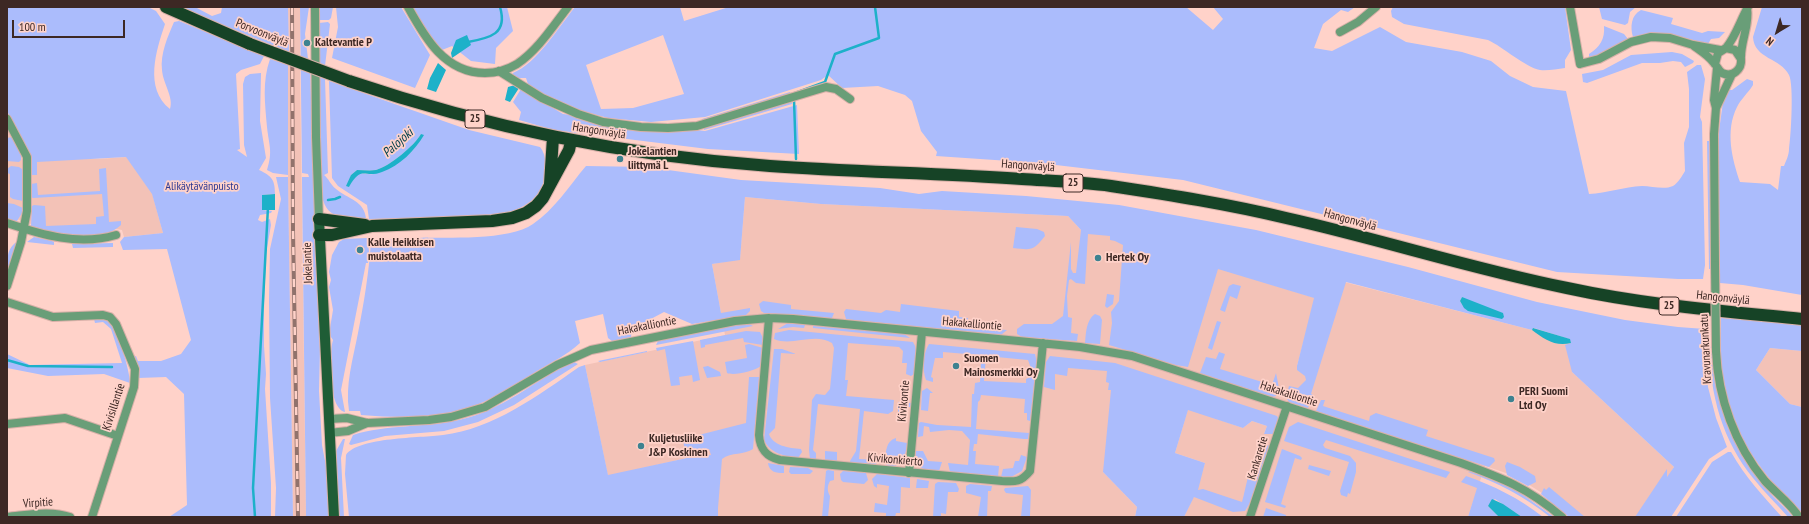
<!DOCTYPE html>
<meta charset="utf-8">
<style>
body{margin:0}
#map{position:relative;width:1809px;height:524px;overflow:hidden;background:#ffd2c9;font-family:"PT Sans Narrow",sans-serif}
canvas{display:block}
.frame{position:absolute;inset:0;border:8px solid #3d2824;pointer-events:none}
.north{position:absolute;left:1757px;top:12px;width:40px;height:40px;-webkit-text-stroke:3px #ffd2c9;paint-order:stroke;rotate:218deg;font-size:11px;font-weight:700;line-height:16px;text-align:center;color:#3d2824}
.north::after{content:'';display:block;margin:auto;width:14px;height:18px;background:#3d2824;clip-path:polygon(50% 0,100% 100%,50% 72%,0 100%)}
.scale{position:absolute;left:12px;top:20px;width:113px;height:18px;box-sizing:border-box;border:2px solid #3d2824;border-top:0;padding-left:5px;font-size:12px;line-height:14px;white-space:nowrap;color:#3d2824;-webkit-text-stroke:3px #ffd2c9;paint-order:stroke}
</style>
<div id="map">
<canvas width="1809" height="524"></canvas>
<div class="frame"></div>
<div class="north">N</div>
<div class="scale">100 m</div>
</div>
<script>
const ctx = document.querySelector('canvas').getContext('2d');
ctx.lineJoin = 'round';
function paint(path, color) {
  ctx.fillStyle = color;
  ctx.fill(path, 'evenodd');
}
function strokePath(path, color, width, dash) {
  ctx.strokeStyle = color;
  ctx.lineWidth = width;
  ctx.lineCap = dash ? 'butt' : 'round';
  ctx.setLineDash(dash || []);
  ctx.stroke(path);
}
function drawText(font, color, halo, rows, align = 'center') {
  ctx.font = font + ' "PT Sans Narrow",sans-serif';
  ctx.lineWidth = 3.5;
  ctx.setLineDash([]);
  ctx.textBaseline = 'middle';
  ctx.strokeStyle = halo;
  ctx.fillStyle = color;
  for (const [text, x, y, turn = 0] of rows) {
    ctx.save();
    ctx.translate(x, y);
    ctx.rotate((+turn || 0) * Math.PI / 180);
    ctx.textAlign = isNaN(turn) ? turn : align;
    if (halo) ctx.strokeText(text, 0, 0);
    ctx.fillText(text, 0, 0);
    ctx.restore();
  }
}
paint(new Path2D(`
 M288,7H300V57L289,52Z
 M288,65L300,70L306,517H293L288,182Z
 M7,111L31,156L99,159L127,157L152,193L163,233L124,237L122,230L111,228L40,227L7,216Z
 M745,197L821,204L1068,216L1081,230L1131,234L1218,268L1315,298L1297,366L1344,282L1532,330L1574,342L1572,372L1674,467L1642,517H1570L1542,493L1515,476L1485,466L1468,517H1184L1197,490L1205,463L1175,453L1188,409L1243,428L1252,421L1267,426L1264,434L1277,422L1184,387L1103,472L1137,507L1135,517H714L687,458L608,476L585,365L725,335L712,264L740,259Z
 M1770,348L1802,351V407L1790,404L1756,370Z`), '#f3c2b7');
paint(new Path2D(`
 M7,7H148L156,11L165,24C156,51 144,88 170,109C174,97 163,84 162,70C160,54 168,36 174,22L179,21L264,56L260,64L241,70L236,74L240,149L237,150L247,157L244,145L243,84L245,77L250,74L261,73L260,121L266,158L259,170C272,176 275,180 275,194L262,195V210L272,211L271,213L260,215L258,220L262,222L270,219L271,225L266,254L264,310V346L266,374L265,389L271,483V517H169L187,505L184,394L166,377L138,378L132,357L136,356L138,361H161L181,354L191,340L167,249L123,250L120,242L124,237L163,233L152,194L126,157L37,162V175H31V156L7,111Z
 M185,7H195L212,16L221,13L222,7H288L289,52L189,11Z
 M300,7H309L305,34L308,59L310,60L313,174L320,349L319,391L322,445L326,466L329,517H306L302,182V177H309L308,174L302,173Z
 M319,7H333L331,18L329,20H319Z
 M336,7H401L430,55L415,88L332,58L338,27Z
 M413,7H507L513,31L496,48L495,64L471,61L452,46L442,50L428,33Z
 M575,7H680L684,21L729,7H1186L1213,30L1223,19L1213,7H1355L1348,12L1341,10L1323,24L1314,48L1332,51L1380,27L1406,42L1462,52L1491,61L1510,76L1533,87L1566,91L1589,194C1607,193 1624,187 1642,186C1652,186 1664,190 1673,186C1678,183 1682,176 1685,171L1684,143L1689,127V89L1687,72L1697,65H1701L1705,79L1700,117L1702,122L1705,265L1703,279H1678L1557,272L1183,180L1039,163L936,156L937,152L921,131L912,101L905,95L878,86L842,88L828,75L821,80L705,117L651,122L608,118L576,109L543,94L528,84L526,78H514L512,76L513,73C537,63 558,28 575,7ZM663,35L684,94L633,108L601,109L586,65Z
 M1393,7H1565L1571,50L1565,60V68C1557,69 1547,71 1540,70C1525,67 1503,47 1488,40L1404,24L1392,17L1391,11Z
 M1599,7H1636L1630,12L1628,23L1625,25L1602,19Z
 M1762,7H1802V295L1743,285L1720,283L1718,138L1723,102L1728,90H1732L1747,79L1753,81V85C1748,93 1741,99 1737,107C1725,131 1732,159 1740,182L1770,184L1778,190L1781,166H1784C1786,161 1789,155 1789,149C1791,136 1794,85 1789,75C1781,58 1754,59 1753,37Z
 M1641,10L1673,18L1671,24L1702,33L1708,31L1725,32L1719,38L1711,39L1708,44C1680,37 1663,30 1633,37C1630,27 1631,15 1641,10Z
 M328,22L330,24L325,66L318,63L319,23Z
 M1604,26L1624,34L1628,39L1598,55L1589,57V54C1600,47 1605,39 1604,26Z
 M1672,52L1682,54L1694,61L1693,63L1685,67L1681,62L1673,61L1660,63H1642L1587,83L1583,82L1582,74L1603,70L1631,55Z
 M270,59L288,65V175L273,173L267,170C273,151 269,146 267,127C265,103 262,82 270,59Z
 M318,77L325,79L328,173L324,175C329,179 330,184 336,189C348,199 365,201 366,219C342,218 325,220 321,191Z
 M329,81L469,130L540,147C547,155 546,169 544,179C541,197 526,207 509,212C491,218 470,217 451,217C424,218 396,218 369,219L367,205L338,186L332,178ZM421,134C419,152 390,170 373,174C368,175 362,172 358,174C353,177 351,183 349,187L351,175L357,170C363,170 370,171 376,170C390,166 414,146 421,134Z
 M521,89L563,114L705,131L797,105L799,154L708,149L554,130L519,120L521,112L513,102Z
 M790,92L792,104L704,130L702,119Z
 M12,137L21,155V160L19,162L7,161V138Z
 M1707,141H1710L1711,269H1709Z
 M11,166L19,167L22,169L23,201L13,199L10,197V174L7,173V169Z
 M586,166L646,167L741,180L880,188L919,194L942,191L1026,196L1119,205L1256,230L1408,267L1537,302L1625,320L1678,327L1705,329L1706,369L1708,387L1716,418L1727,447L1709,459L1671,517H1635L1667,469V477L1674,467L1572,372L1565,345L1571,343L1569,339L1534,328L1532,330L1346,282L1311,394L1313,395L1308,408L1289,402L1286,397L1289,386L1298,388L1306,380L1305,376L1297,370V366L1314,298L1218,269L1188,367L1176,365L1109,345L1112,323L1111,312L1119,301L1123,245L1115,241L1110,240V236L1088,234L1085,284L1076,283L1071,279L1069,280L1067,296L1068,317L1072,318L1071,333L1078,334L1077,341L1022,337L1017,334V329L1024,324H1052L1063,316L1071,242V269L1073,273H1076L1081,230L1068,216L821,204L745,197L740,260L712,264L721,313L750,308V311L746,315L692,324L664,312L632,329L631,337L612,341L608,338L603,314L575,321L580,343C567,355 552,362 537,371C519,383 501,395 481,403C444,420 401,418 361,415L360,411H349C345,385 353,359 358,333C364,303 369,272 371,241C386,240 402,238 417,238C447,237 509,241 533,224C555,209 569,186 586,166ZM1462,297L1474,311C1466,311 1464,308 1460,301Z
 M106,168L109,222L121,221V225C99,245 59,234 33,228L31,226L32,206L34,205L45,206L46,226L96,224V217L104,216L102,194L33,198L31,197V184L37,183L38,195L100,191L99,169Z
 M276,177H288L293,517H275L276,488L270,398L269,300L270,249L281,199Z
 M7,203L14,204L23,208L22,213L17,221L7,220Z
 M1016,227L1037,229L1044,232L1045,236C1033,251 1032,250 1013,248Z
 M34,237L52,241L54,242V245L27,242Z
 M367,238L369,251L368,263H366L341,390L345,412C328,408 329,354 333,340L329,334L333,310L329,287L331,280L329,272L332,255L339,242L344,239Z
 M15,243H17L7,273C7,263 6,250 15,243Z
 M113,243V247L73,248L72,244Z
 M1233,284L1241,286L1237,299L1230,296L1225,312L1220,310L1229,286Z
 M1107,294L1114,295L1113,304L1107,308L1105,306Z
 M763,301L791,305V309L834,313L832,318H830L764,313L761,311L759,304Z
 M901,304L959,311V317L968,318L967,327L1007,330L1001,335L854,320L846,319L844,312L846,309L881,313L886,310L900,312Z
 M1095,314L1100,316L1102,320L1100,344L1085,343C1086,333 1086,320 1095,314Z
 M1721,318L1802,324V351L1770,348L1756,370L1790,404L1802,407V515C1759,469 1724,428 1721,361C1720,347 1721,332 1721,318Z
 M94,319C100,319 105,319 110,323C118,331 130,371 130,383L104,374L48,376L7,368V354L30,365L122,363L111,329L103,322L95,323Z
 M1217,321L1221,322L1212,350L1208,348Z
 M788,323L805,325L804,328L793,327L778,329Z
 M741,324H749L753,326L656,345L658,341Z
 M813,326L904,334L910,338L813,328Z
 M789,330L913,342C919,351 915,364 914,374L911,376L906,374L907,363H902L903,351L899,347L848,343L845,380H848L846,396L894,400L893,411L888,414L864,411L859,459L877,460L876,464L850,463V461L856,451L860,409L818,404L813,450L816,453V459H810L809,450L812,400L816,394L825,395L830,389L834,348L832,343C814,332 792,347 774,339L775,333Z
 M746,331L760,332L763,338V345L744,342L743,338L705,345V347L701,348L700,340Z
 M693,341L700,380L693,382L692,375L679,377L680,385L671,386L665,349L657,351L656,348Z
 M749,344L763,348L761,366C754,371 734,376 727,373L725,362L747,358L745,345Z
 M929,344L1035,354L1037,363L1035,370L1031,368L1028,360L986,356L984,381L1026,383V379L1035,375L1030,421L1027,420V413H1024L1025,399L981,395L980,400L978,402L976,429L1029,433L1028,439H1024L978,434L977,444H974L973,451H976L975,464L999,466L998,477L950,472L948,463L968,465L970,440L962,431L949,430L930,432L929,427L924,426L923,436L918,437L919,423L921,422L937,425L971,427L972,394H974L975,383L980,382L981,363L978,362V355L943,352V358H935L931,377L933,378V382L926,380C922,370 923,353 929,344Z
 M1710,346H1712C1713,395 1728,440 1758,479C1768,493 1782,504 1793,517H1788C1777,504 1764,492 1753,478C1723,441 1709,394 1710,346Z
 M774,349H782L796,354L781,353L775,428L769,434C773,446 789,448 801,449L802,452L798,458C784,456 771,454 764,440Z
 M647,351V352L600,362L598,361Z
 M1219,352L1225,354L1220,369L1272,385L1276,373L1279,388L1276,396L1272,397L1200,373L1206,357L1216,359Z
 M1050,356L1115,363L1277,416L1278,418L1273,434H1264L1267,426L1252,421L1243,428L1188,410L1175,453L1205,463L1198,490L1203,489L1242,502C1247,486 1250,451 1269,445L1251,501L1245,511L1233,512L1194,497L1184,517H1135L1137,507L1103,472L1111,390H1108L1109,383L1106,382L1107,371L1068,368L1067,376L1055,374V390L1044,387L1046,362Z
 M572,361L578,364L514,405L478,422L444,431L385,436L351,445L349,444L353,435C387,424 424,428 459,420C501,411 535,381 572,361Z
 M585,365L608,475L687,458L711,455L709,449H701L685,453L683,439L746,423L749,377H759L753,449C745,455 731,452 722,459L718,508V516L721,517H349L345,474L346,455C358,437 421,438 443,435C493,429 539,395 579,367Z
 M708,366L720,372L721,376L707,378L703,367Z
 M927,388L933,393H930L928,411L921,410L922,391Z
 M1321,400H1325L1323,406L1369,421L1370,416L1376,413L1428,430L1426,436L1494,458L1495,461L1489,467L1316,411Z
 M898,402L911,403V407H908L904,412H898Z
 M1298,422L1450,472L1446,478L1326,440L1323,445L1325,448L1350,456L1356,463V472L1350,494L1348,493L1347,497L1341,495L1340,491L1349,462L1284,441L1289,427Z
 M896,438V441L907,443C906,455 902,469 887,466L885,463C886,454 885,441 896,438Z
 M343,439H345L341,458L344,517H339L336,451Z
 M1282,449L1300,456L1302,458L1301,460L1295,458L1281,504L1286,506L1285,508L1265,502Z
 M825,451L837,452V461L825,460Z
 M916,451H923L928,461L942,462L939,471C923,471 915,468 916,451Z
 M1728,452H1731C1745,477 1763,496 1782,517H1676L1712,462Z
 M1021,455L1027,457L1022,471L1011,477H1001L1003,469L1013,468L1015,461H1019Z
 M1507,462L1520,467L1535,476L1536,482L1528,486L1507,475L1505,466Z
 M768,463L784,466V473C776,473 769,472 768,463Z
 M1309,465L1331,471L1329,476L1308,469Z
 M790,467L808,468L813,471L810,474H791L789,472Z
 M828,470L834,471V480L830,481C827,486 827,491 830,496L828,517H822L826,471Z
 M843,471L866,473L868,480L864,484L843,482L841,480L840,474Z
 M1473,471L1516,490L1554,517H1550C1524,496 1498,483 1468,472Z
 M877,474L910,478V488L901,487L900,513H896L895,517H886V513L874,512L875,503L887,505L889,486L877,484V488L874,486L872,479Z
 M1466,476C1494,486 1519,498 1543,517H1522L1495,499L1488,506L1499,517H1468L1477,488L1461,482Z
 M917,479L929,481L928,488H916Z
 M938,482L956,483L959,489L958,492H948L946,514L941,513V517H933L935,484Z
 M970,484L992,486L991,491H988L987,517H978L981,497L966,493V486Z
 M1028,486L1031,490L1030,515V517H1021L1023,495L1006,493L1004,490L1005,488Z
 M1549,487L1585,517H1569L1541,494L1544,488L1546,490Z
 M1266,508L1286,515V517H1263Z`), '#abbcfc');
paint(new Path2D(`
 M467,35L471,45L452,58L451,53L456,40Z
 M438,63L446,70L436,92L427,89L430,78Z
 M515,85L519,88L510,102L505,100L508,87Z
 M421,134L424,135C415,150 400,166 382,172C364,179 362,164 349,187L346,186L351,175L357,170C363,170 370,171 376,170C390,166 414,146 421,134Z
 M275,194V210H262V195Z
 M1462,297L1503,313L1504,317L1502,319L1468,311L1464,308L1460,301Z
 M1533,328L1570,339L1571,343C1555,347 1544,339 1532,330Z
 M1492,499L1503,504L1522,517H1499L1488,506Z`), '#1db1c9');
strokePath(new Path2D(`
 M468,42C490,38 508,34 500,7
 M795,93L825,82L835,54L879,38L875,7
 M794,100L796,159
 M328,200L335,199L340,197
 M7,360L28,366L112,367
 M255,517L253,488L268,207`), '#1db1c9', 2.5);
const minor = new Path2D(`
 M315,7L316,137L319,219
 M408,7C425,38 445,73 485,73C496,73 507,70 517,64C538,50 553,26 568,7
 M1570,7L1580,64L1599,59L1631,42L1651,37L1670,38L1693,45L1720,50
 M1340,32L1358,22L1376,7
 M1694,46C1701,51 1709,56 1714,63C1717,66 1718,70 1722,73C1733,78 1742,69 1741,59L1735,50L1726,48L1718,53L1715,64
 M1726,48C1736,36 1740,21 1748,7
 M1741,57C1741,40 1750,24 1747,8
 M499,71L542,98L578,114L603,122L641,127L668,128L697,126L826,87L836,89L850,99
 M1716,108L1732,74
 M7,119L27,157V211L21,242L7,286
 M7,223C42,235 79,246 116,235
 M1715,265L1714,134L1716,108L1714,100L1717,68
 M7,302L53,317L103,315L110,317L116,324L135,369L134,387L92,517
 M769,318L759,435C760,449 766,457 780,460L1002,481C1016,482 1021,482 1030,471L1043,343
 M1716,351C1718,398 1735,445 1765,481C1776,493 1790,503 1799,517
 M329,419L347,418L367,423L429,420L451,417L485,407L557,365L591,350L735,321L769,318L793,319L1080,347L1132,356L1461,463C1502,478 1528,488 1562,517
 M7,424L65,418L118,436
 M329,433L348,431L367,423
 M909,473L922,332
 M7,517C28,515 50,510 70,517
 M1250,517L1287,406`);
const major = new Path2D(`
 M319,219L334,517`);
const highway = new Path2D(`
 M166,7L250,44
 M349,81C485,127 627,156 770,166C854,172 938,173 1022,179C1052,181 1082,182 1111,186C1170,195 1228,204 1286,218C1380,239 1472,269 1567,288C1645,305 1723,311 1802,319
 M550,184L553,137
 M319,219L365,225
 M319,235H332L372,226L492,221L512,218L526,213L536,206L543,198L569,150L571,141`);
strokePath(minor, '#d8b0a8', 10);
strokePath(major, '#d8b0a8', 12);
strokePath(highway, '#d8b0a8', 14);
strokePath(minor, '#699e78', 8);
strokePath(major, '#1f5d36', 10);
strokePath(highway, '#164326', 12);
const rail = new Path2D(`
 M292,7L293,231L298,517`);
strokePath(rail, '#91726c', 4);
strokePath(rail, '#ffd2c9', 2.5, [8]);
const minorBridge = new Path2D(`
 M1715,265L1716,351`);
const highwayBridge = new Path2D(`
 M250,44L349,81`);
strokePath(minorBridge, '#d8b0a8', 10, []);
strokePath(highwayBridge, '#d8b0a8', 14, []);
strokePath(minorBridge, '#699e78', 8);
strokePath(highwayBridge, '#164326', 12);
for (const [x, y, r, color] of [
 [307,43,4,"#3d8290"],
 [620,159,4,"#3d8290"],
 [360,250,4,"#3d8290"],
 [1098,258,4,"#3d8290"],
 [956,366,4,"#3d8290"],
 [1511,399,4,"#3d8290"],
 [641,446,4,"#3d8290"]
]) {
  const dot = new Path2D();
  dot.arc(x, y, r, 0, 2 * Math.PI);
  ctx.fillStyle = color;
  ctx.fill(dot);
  strokePath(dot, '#ffd2c9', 1.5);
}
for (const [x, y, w] of [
 [475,119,20],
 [1073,183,20],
 [1669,306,20]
]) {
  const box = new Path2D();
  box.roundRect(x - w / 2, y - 9, w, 18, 3);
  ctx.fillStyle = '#ffd2c9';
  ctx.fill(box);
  strokePath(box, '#3d2824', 1);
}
drawText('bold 11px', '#3d2824', null, [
 ["25",475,119],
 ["25",1073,183],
 ["25",1669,306]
]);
drawText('12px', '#3d2824', '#ffd2c9', [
 ["Porvoonväylä",262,33,22],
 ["Hangonväylä",599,131,9],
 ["Hangonväylä",1028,166,4],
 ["Hangonväylä",1350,220,15],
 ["Jokelantie",308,263,-92],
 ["Hangonväylä",1723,298,6],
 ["Hakakalliontie",972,324,5],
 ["Hakakalliontie",647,326,-11],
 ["Kravunarkunkatu",1706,349,-93],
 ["Hakakalliontie",1289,394,18],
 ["Kivikontie",904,401,-85],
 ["Kivisillantie",114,407,-72],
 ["Kankaretie",1258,458,-73],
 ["Kivikonkierto",895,460,5],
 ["Virpitie",38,503,-4]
]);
drawText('bold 12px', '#3d2824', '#ffd2c9', [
 ["Kaltevantie P",315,43],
 ["Jokelantien",628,152],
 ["liittymä L",628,166],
 ["Kalle Heikkisen",368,243],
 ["muistolaatta",368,257],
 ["Hertek Oy",1106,258],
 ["Suomen",964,359],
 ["Mainosmerkki Oy",964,373],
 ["PERI Suomi",1519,392],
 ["Ltd Oy",1519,406],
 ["Kuljetusliike",649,439],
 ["J&P Koskinen",649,453]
], 'left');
drawText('12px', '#2e3993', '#ffd2c9', [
 ["Alikäytävänpuisto",202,187]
]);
drawText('italic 13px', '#02404b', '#ffd2c9', [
 ["Palojoki",398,143,-42]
]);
</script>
